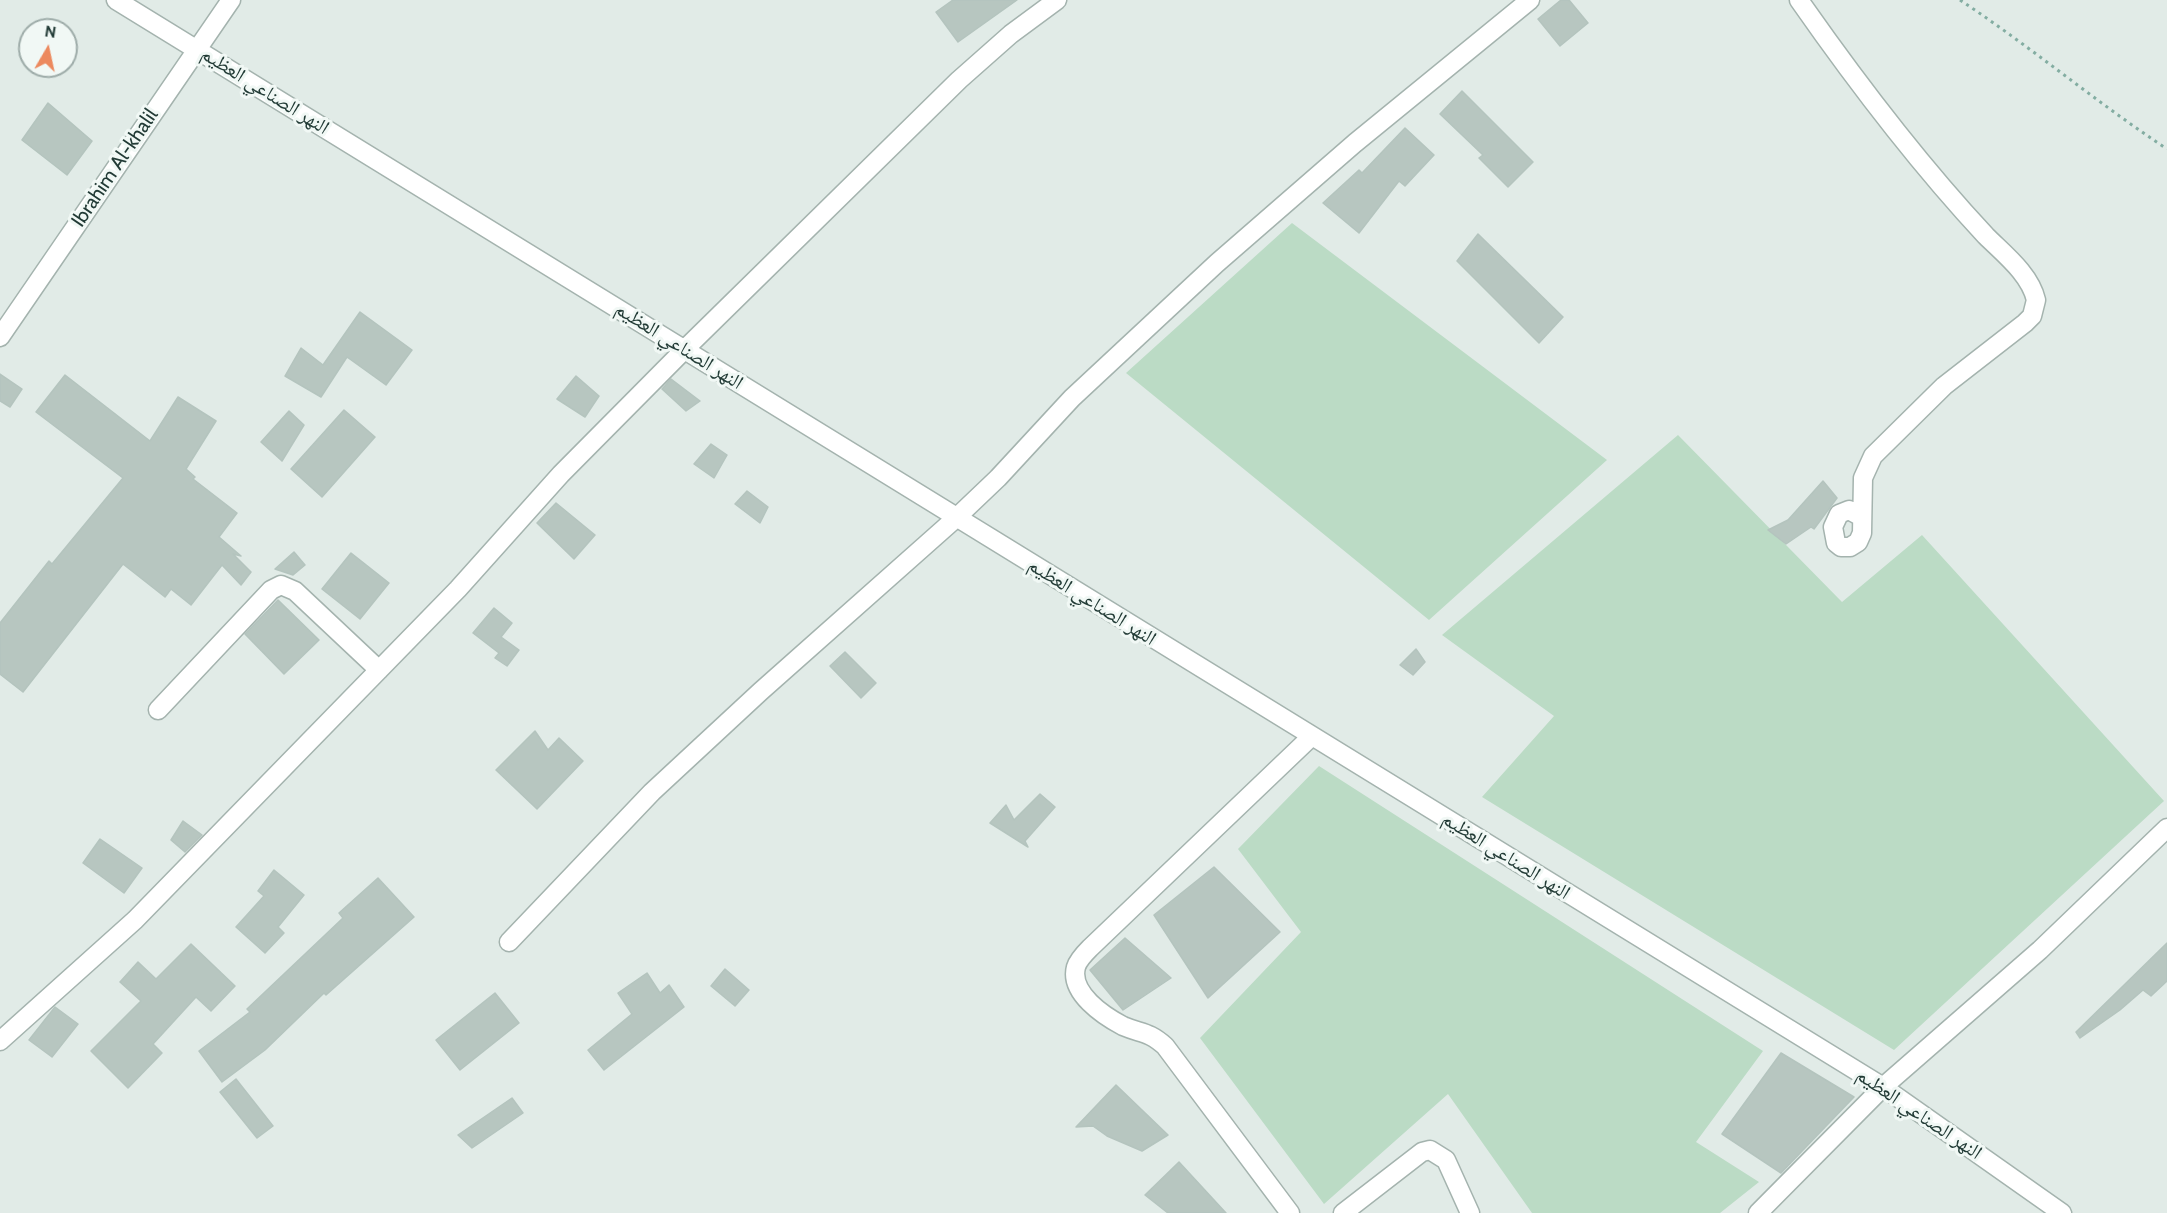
<!DOCTYPE html>
<meta charset="utf-8">
<style>
body{margin:0}
#map{position:relative;width:2167px;height:1213px;overflow:hidden;background:#e1ebe7;font-family:Cabin,sans-serif}
canvas{display:block}
.north{position:absolute;left:18px;top:18px;width:60px;height:60px;box-sizing:border-box;background:#f1f8f5;border:2px solid #9eaca9;border-radius:50%;rotate:9deg;font-size:16px;font-weight:700;line-height:24px;text-align:center;color:#223b36}
.north::after{content:'';display:block;margin:auto;width:21px;height:27px;background:#ec895e;clip-path:polygon(50% 0,100% 100%,50% 72%,0 100%)}
</style>
<div id="map">
<canvas width="2167" height="1213"></canvas>
<div class="north">N</div>
</div>
<script>
const ctx = document.querySelector('canvas').getContext('2d');
ctx.lineJoin = 'round';
function paint(path, color) {
  ctx.fillStyle = color;
  ctx.fill(path, 'evenodd');
}
function strokePath(path, color, width, dash) {
  ctx.strokeStyle = color;
  ctx.lineWidth = width;
  ctx.lineCap = dash ? 'butt' : 'round';
  ctx.setLineDash(dash || []);
  ctx.stroke(path);
}
function drawText(font, color, halo, rows, align = 'center') {
  ctx.font = font + ' Cabin,"Noto Naskh Arabic",sans-serif';
  ctx.lineWidth = 6;
  ctx.setLineDash([]);
  ctx.textBaseline = 'middle';
  ctx.strokeStyle = halo;
  ctx.fillStyle = color;
  for (const [text, x, y, turn = 0] of rows) {
    ctx.save();
    ctx.translate(x, y);
    ctx.rotate((+turn || 0) * Math.PI / 180);
    ctx.textAlign = isNaN(turn) ? turn : align;
    if (halo) ctx.strokeText(text, 0, 0);
    ctx.fillText(text, 0, 0);
    ctx.restore();
  }
}
paint(new Path2D(`
 M1292,223L1607,460L1429,620L1126,373Z
 M1678,435L1842,602L1922,535L2164,801L1894,1050L1482,797L1554,716L1442,635Z
 M1319,766L1763,1051L1696,1142L1759,1182L1720,1213H1532L1448,1094L1324,1204L1200,1038L1301,932L1238,849Z`), '#bbdbc5');
const building = new Path2D(`
 M953,0H1017L958,42L936,12Z
 M1561,0H1569L1588,23L1560,46L1538,19Z
 M1462,91L1533,162L1508,187L1479,158L1483,155L1440,114Z
 M48,103L92,141L67,175L22,140Z
 M1405,128L1434,155L1405,186L1399,181L1359,233L1323,203L1359,170L1362,173Z
 M1478,234L1563,317L1539,343L1457,261Z
 M360,312L412,350L386,385L347,357L321,397L285,376L301,348L323,365Z
 M0,374L22,389L10,407L0,401Z
 M65,375L150,441L178,397L216,421L186,469L195,477L193,479L237,513L219,537L241,556L233,554L251,572L241,585L222,565L191,605L171,589L165,597L123,564L23,692L0,674V623L49,561L52,564L123,478L36,412Z
 M576,376L599,396L585,417L557,399Z
 M671,379L700,401L686,411L662,389Z
 M344,410L375,437L322,497L291,469Z
 M289,411L304,425L282,461L261,442Z
 M711,444L727,455L714,478L694,464Z
 M1823,481L1837,498L1814,529L1811,527L1786,544L1768,530L1788,520Z
 M747,491L768,507L760,523L735,504Z
 M556,503L595,535L574,559L537,523Z
 M294,552L305,565L293,575L275,569Z
 M351,553L389,583L360,619L322,589Z
 M278,600L319,640L284,674L245,634Z
 M494,608L512,623L501,637L519,650L507,666L495,658L499,653L473,633Z
 M1416,649L1425,662L1413,675L1400,665Z
 M845,652L876,683L861,698L830,666Z
 M535,731L548,750L559,738L583,761L537,809L496,770Z
 M1040,794L1055,807L1025,841L1028,847L990,823L1006,805L1014,820Z
 M183,821L202,835L185,852L171,840Z
 M100,839L142,868L124,893L83,863Z
 M1214,867L1280,932L1208,998L1154,915Z
 M274,870L304,895L278,927L284,933L265,953L236,927L264,896L258,891Z
 M378,878L414,917L326,995L324,993L265,1050L222,1082L199,1051L250,1012L247,1009L343,918L339,913Z
 M1125,938L1171,978L1123,1010L1090,970Z
 M2167,943V981L2151,996L2143,990L2120,1010L2080,1038L2076,1032Z
 M191,944L235,986L211,1011L196,997L153,1044L162,1053L128,1088L91,1051L141,1001L120,982L138,962L156,979Z
 M725,969L749,990L735,1006L711,986Z
 M647,973L660,993L669,985L684,1007L604,1070L588,1050L632,1014L618,993Z
 M495,993L519,1023L460,1070L436,1040Z
 M55,1007L78,1024L52,1057L29,1040Z
 M1781,1053L1854,1097L1781,1173L1722,1134Z
 M236,1079L273,1126L257,1138L220,1092Z
 M1116,1085L1168,1135L1142,1151L1107,1136L1093,1126L1076,1127Z
 M512,1098L523,1113L472,1148L458,1135Z
 M1179,1162L1226,1213H1168L1145,1195Z`);
paint(building, '#b7c6c0');
strokePath(building, '#b4c4be', 1.5);
const minor = new Path2D(`
 M116,0L1883,1087L2062,1213
 M1799,0C1857,83 1917,162 1986,236C2004,254 2030,274 2036,300L2032,316L2025,323L1944,386L1873,456L1863,478L1862,533L1858,542L1850,547H1841L1836,543L1833,527L1839,514L1849,510L1860,516
 M0,337L231,0
 M158,710L271,590L281,585L295,591L379,670
 M509,942L652,792L761,691L956,518L998,478L1072,398L1217,263L1355,143L1530,0
 M0,1041L135,920L458,589L561,474L685,349L959,80L1011,34L1057,0
 M1290,1213L1165,1046C1148,1031 1142,1034 1123,1026C1104,1016 1069,993 1076,967C1078,960 1085,953 1090,948L1312,736
 M1343,1213L1422,1152L1430,1150L1446,1160L1470,1213
 M1758,1213L1883,1087L2040,950L2167,828`);
strokePath(minor, '#a4b3ae', 21);
strokePath(new Path2D(`
 M1960,0C2031,47 2096,102 2167,149`), '#83ada2', 3, [3, 4.5]);
strokePath(minor, '#fff', 18);
drawText('20px', '#223b36', '#f1f8f5', [
 ["النهر الصناعي العظيم",265,91,32],
 ["Ibrahim Al-khalil",115,168,-56],
 ["النهر الصناعي العظيم",679,346,32],
 ["النهر الصناعي العظيم",1092,602,32],
 ["النهر الصناعي العظيم",1506,856,32],
 ["النهر الصناعي العظيم",1919,1114,34]
]);
</script>
